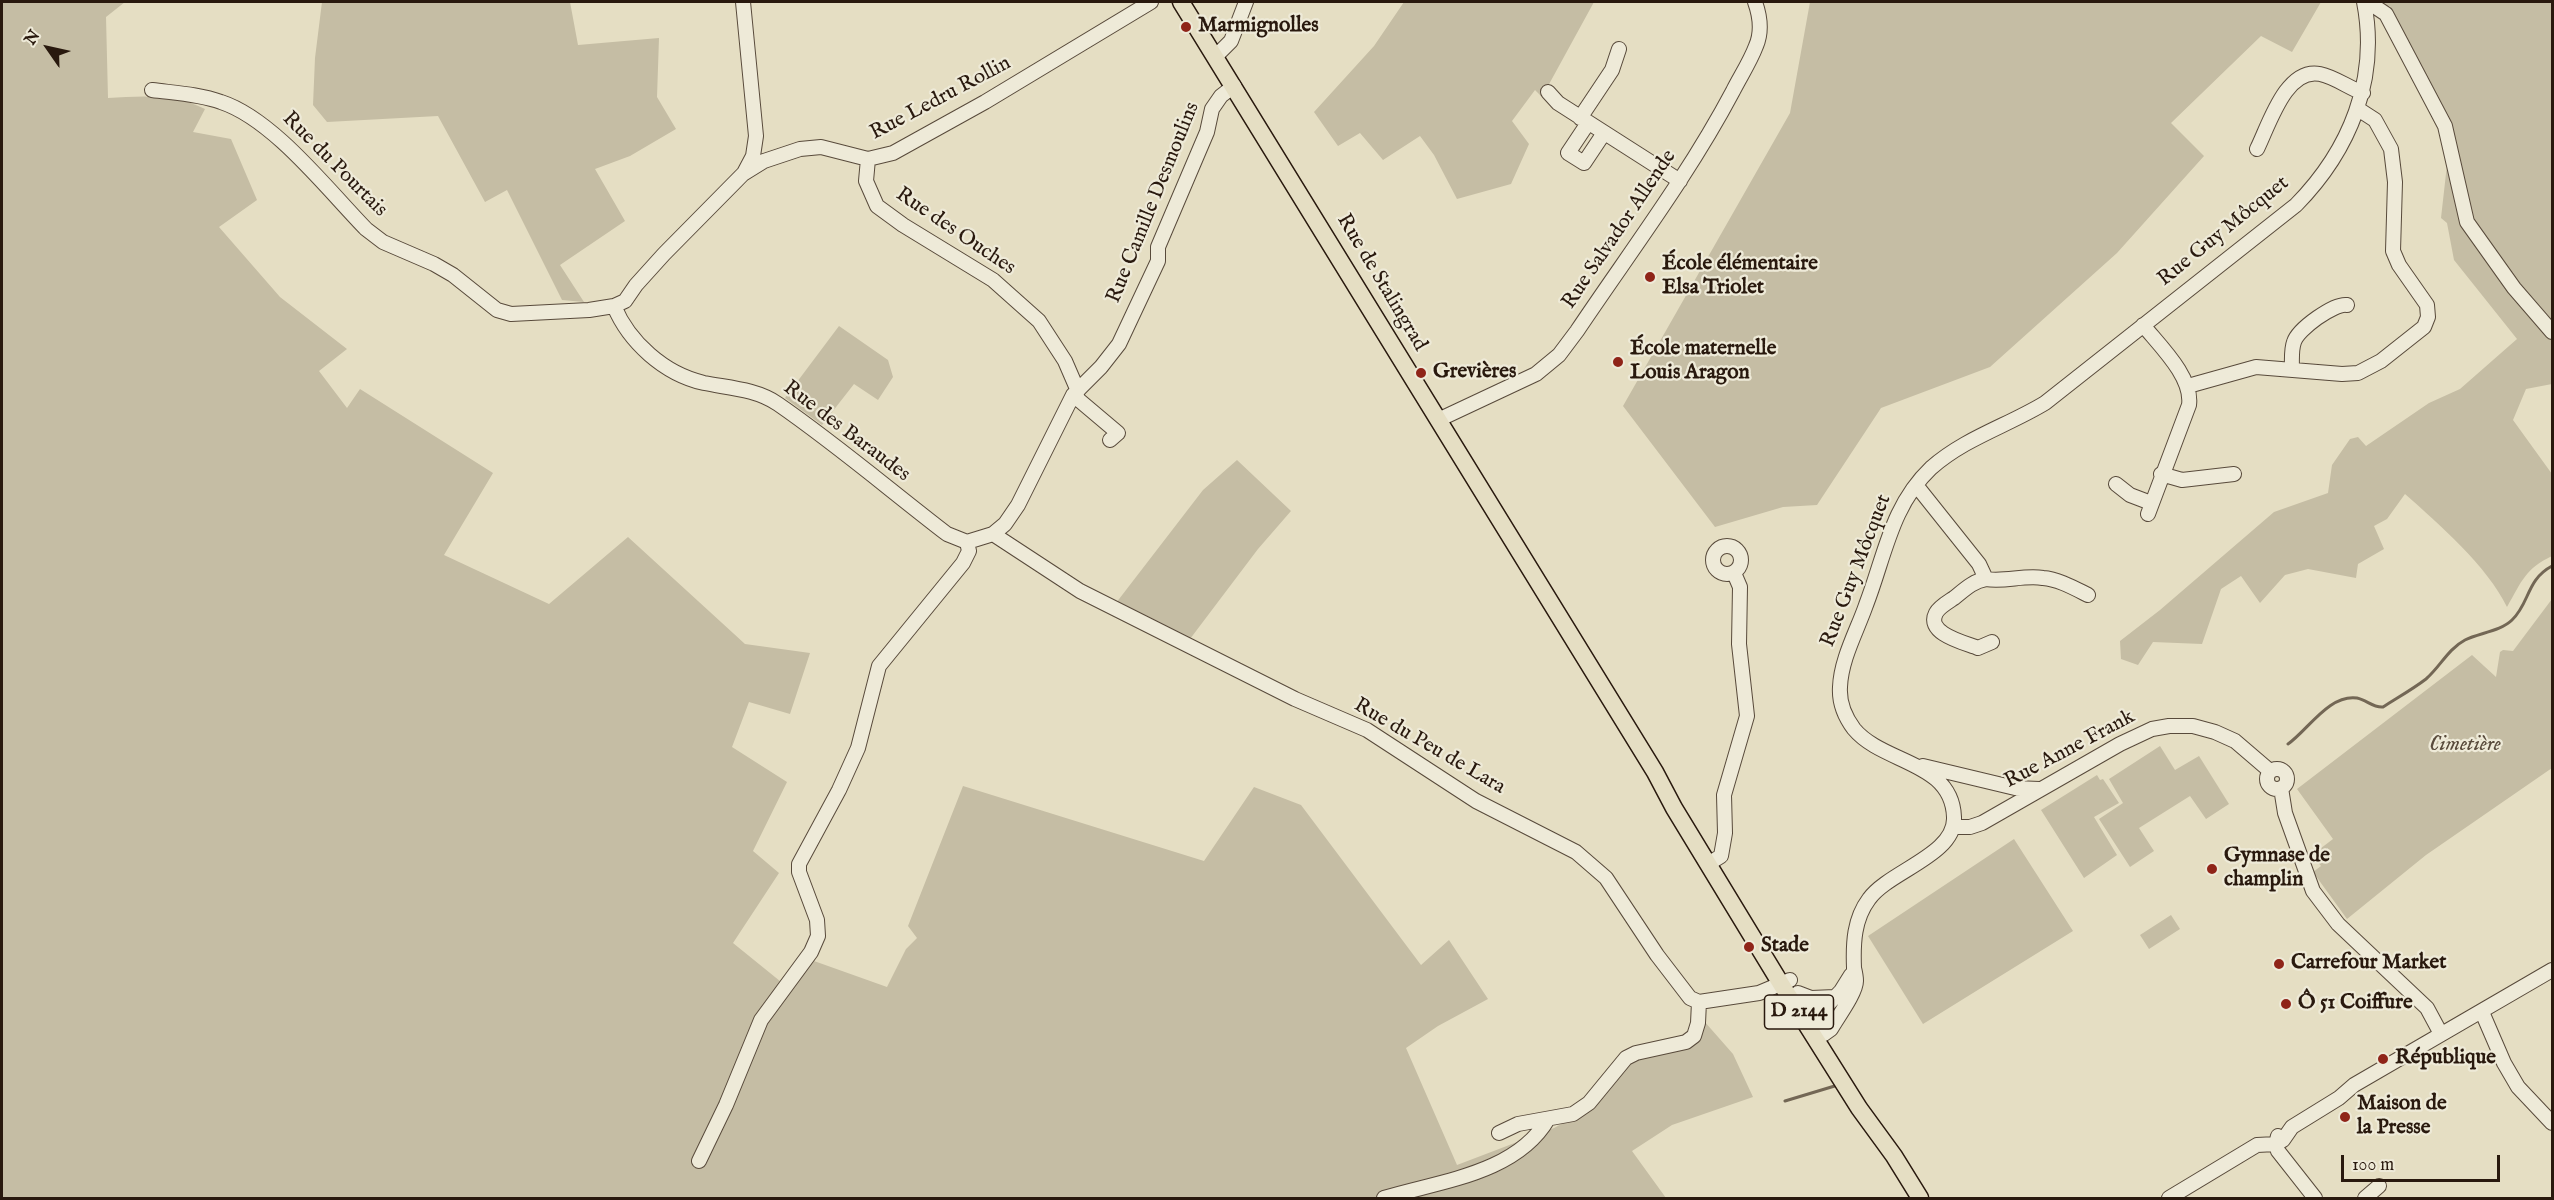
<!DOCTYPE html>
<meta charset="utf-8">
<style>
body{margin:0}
#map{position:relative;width:2554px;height:1200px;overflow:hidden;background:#e5dec3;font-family:"IM FELL English",serif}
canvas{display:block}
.frame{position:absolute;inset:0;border:3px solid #29190e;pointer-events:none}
.north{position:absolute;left:18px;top:18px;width:60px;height:60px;-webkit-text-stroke:4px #eeead8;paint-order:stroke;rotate:304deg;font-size:16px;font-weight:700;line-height:24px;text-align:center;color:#29190e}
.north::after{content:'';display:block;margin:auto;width:21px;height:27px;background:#29190e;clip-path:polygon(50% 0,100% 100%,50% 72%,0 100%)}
.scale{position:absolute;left:2341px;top:1155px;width:159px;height:27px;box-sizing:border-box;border:3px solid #29190e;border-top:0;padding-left:8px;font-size:18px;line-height:21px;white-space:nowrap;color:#29190e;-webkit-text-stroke:4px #eeead8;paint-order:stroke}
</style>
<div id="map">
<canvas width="2554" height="1200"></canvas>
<div class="frame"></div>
<div class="north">N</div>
<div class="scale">100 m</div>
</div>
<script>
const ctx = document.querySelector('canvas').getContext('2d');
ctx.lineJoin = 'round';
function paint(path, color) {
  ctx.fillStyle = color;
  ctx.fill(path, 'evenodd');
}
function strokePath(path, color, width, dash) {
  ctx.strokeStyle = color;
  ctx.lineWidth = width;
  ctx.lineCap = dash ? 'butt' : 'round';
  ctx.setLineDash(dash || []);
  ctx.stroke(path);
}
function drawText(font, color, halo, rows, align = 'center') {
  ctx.font = font + ' "IM FELL English",serif';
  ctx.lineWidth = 4.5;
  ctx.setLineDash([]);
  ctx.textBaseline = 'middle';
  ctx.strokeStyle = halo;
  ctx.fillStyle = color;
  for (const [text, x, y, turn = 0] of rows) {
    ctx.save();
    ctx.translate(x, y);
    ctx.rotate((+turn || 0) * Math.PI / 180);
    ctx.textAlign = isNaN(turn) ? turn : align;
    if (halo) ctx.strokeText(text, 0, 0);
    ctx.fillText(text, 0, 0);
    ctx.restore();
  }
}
paint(new Path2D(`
 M2,2H125L106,17L108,98C140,96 175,93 205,109L193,132L231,139L257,200L219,227L280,297L347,349L319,371L347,408L360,389L493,473L444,555L549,604L628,537L745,644L810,653L790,714L749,702L732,747L787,782L753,851L779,873L733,943L791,990L814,961L887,987L906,949L917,938L908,926L963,786L1204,861L1254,787L1301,805L1421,965L1449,940L1488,999L1438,1026L1406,1048L1457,1165L1554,1128L1593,1107L1633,1059L1695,1045L1704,1021L1733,1054L1753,1097L1672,1125L1632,1151L1666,1198H2Z
 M322,2H570L578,45L659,38L657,97L676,129L630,156L595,169L625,221L560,265L584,302L562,300L507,190L485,202L438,116L327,122L313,105L315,58Z
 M1404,2H1594L1542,97L1535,90L1512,121L1529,144L1511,184L1457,199L1434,155L1420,136L1383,160L1360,133L1338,146L1314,112L1374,46Z
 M1810,2H2321L2292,52L2261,36L2171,123L2204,156L2117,253L1990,367L1881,408L1817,505L1783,507L1715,527L1623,406L1790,113Z
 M2347,2H2552V384L2526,389L2513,420L2552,474V556C2525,569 2522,581 2507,607C2488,567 2439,524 2405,494L2387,519L2374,526L2384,549L2358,564L2356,578L2308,569L2285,575L2260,603L2241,576L2221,589L2202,644L2153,642L2138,665L2121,659L2120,641L2160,610L2274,512L2328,493L2332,465L2350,439L2358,437L2366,446L2429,403L2460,389L2517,339L2454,260L2447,223L2441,218L2449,147L2434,122L2445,115L2390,6Z
 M839,326L888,360L893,377L878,400L854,384L822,425L785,398Z
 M1237,460L1291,511L1258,549L1190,639L1116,603L1203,490Z
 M2552,599V768L2426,855L2347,919L2313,872L2321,866L2312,855L2333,839L2297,789L2472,655L2496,677L2500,652L2503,650L2513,651Z
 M2160,746L2175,770L2199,756L2229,804L2206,819L2190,796L2139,828L2154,851L2130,867L2099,819L2123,803L2109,779Z
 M2097,775L2100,780L2103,779L2119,803L2094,817L2117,855L2084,878L2041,810Z
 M2014,839L2073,931L1923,1024L1868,936Z
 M2171,915L2180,929L2149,949L2140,935Z`), '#c5bda4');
strokePath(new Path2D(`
 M2288,744C2308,730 2329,694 2357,698C2367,700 2373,708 2383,707C2397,698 2413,689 2426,679C2440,667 2448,649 2465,640C2479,633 2501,631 2512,620C2530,603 2526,580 2552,566
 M1785,1101L1838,1085`), '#736755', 3);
const minor = new Path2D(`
 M743,2L756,136L753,156L744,173
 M2365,5L2374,6L2386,14L2445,126L2467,222L2514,288L2552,332
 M1216,56L1231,41L1246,2
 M152,90C175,93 199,94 221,102C273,119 327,189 366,229L383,242L434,264L453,275L497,310L511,314L589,310L614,306L625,301L636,285L664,254L743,174L764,161L800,149L821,147L868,159L893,153L985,102L1151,2
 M1548,92L1558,103L1680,181
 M1580,118L1612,70L1619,49
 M1588,123L1568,153L1584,163L1604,133
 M2257,149C2269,125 2286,67 2320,74C2335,77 2349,88 2363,93
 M868,159L866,181L877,206L903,225L993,280L1039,321L1065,361L1078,391
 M614,306C629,342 664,374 704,383C729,388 756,389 778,404C836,444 891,491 947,534L967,542
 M2143,325C2159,345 2193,377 2189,405L2148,514
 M2292,370C2292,361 2291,350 2294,342C2298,329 2334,303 2347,305
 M2188,386L2256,367L2342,374L2358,373L2381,361L2424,327L2428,317L2427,305L2399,265L2393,251L2395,182L2391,149L2375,120L2358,109
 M1073,395L1118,433L1110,440
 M1438,420L1536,374L1559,355L1577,331C1630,252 1688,176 1733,91C1740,77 1750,62 1756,46C1762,32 1760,16 1755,2
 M2161,474L2182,480L2234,474
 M2116,484L2130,495L2151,503
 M1916,485L1979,564L1986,579C1973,581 1964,590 1954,598C1948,602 1939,607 1936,613C1925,634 1966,643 1978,648L1992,642
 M993,534L1080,591L1295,699L1367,730L1476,801L1576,852L1606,878L1657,955L1690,998L1699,1002
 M1713 560a14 14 0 1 1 28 0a14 14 0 1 1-28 0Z
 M1986,579C2005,582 2024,575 2043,578C2058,579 2074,588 2088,595
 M1923,766L2015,788L2039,789
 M2267 779a10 10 0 1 1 20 0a10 10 0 1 1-20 0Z
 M2281,788L2285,813L2313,891L2338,924L2427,1008L2441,1034
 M1953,827H1970L1982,823L2120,744L2152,729L2169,726H2193L2215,732L2235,741L2270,771
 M1708,864L1721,856L1725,833L1724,795L1747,716L1739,644L1740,587L1734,573
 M1798,993L1811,998L1835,997
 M2482,1012L2504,1063L2518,1087L2552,1123
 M1808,1025L1841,991L1851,975
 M1815,1036L1824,1034L1831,1029C1837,1018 1856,993 1856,981C1856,977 1855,972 1854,968C1853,943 1854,919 1869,899C1889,871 1956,855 1954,817C1952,761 1883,764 1854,729C1845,717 1839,702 1840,687C1841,659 1857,631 1866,605C1885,556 1891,506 1931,468C1965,438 2007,426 2045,403L2296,205C2350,150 2379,79 2364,2
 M1499,1133L1518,1124L1573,1114L1589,1103L1626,1058L1636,1053L1686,1042L1694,1036L1698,1023L1699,1002L1759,993L1790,980
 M2278,1136L2276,1144L2278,1151L2315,1198
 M699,1161L726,1105L761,1020L811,952L818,936L817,920L799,872V864L839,790L858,748L879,666L963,563L969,551L967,542L993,534L1005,524L1018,505L1073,395L1101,367L1119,344L1158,261V247L1207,132L1212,109L1221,96L1234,86
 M1384,1198C1439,1181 1516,1174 1548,1119
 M2169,1198L2257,1145L2276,1144L2283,1140L2292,1127L2339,1098L2354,1085L2552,970
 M2365,1198L2379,1186`);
const major = new Path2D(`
 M1181,2L1655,772L1674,808L1781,984L1859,1108L1894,1156L1920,1198`);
strokePath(minor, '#584a3b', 16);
strokePath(major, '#29190e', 19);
strokePath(minor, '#eeead8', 14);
strokePath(major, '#e5dec3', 16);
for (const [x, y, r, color] of [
 [1186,27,6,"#8f2418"],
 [1650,277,6,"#8f2418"],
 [1618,362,6,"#8f2418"],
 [1421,373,6,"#8f2418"],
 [2212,869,6,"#8f2418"],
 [1749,947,6,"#8f2418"],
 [2279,964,6,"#8f2418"],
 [2286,1004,6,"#8f2418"],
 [2383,1059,6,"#8f2418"],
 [2345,1117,6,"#8f2418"]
]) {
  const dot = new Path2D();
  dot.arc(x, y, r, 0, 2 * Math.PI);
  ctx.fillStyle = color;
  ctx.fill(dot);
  strokePath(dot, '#eeead8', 2);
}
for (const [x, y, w] of [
 [1799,1012,69]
]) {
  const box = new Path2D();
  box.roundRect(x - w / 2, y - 17, w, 34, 4.5);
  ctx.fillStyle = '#eeead8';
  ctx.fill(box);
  strokePath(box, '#29190e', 1.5);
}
drawText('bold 20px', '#29190e', null, [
 ["D 2144",1799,1012]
]);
drawText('bold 21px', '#29190e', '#eeead8', [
 ["Marmignolles",1198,27],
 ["École élémentaire",1662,265],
 ["Elsa Triolet",1662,289],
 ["École maternelle",1630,350],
 ["Louis Aragon",1630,374],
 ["Grevières",1433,373],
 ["Gymnase de",2224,857],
 ["champlin",2224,881],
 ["Stade",1761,947],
 ["Carrefour Market",2291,964],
 ["Ô 51 Coiffure",2298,1004],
 ["République",2395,1059],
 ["Maison de",2357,1105],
 ["la Presse",2357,1129]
], 'left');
drawText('21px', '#29190e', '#eeead8', [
 ["Rue Ledru Rollin",941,99,-28],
 ["Rue du Pourtais",334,165,45],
 ["Rue Camille Desmoulins",1154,203,-68],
 ["Rue Salvador Allende",1620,230,-56],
 ["Rue des Ouches",955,232,34],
 ["Rue Guy Môcquet",2224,232,-39],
 ["Rue de Stalingrad",1381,283,59],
 ["Rue des Baraudes",846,432,37],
 ["Rue Guy Môcquet",1857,571,-69],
 ["Rue du Peu de Lara",1429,747,30],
 ["Rue Anne Frank",2070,750,-28]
]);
drawText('italic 21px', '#584a3b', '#eeead8', [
 ["Cimetière",2465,746]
]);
</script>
